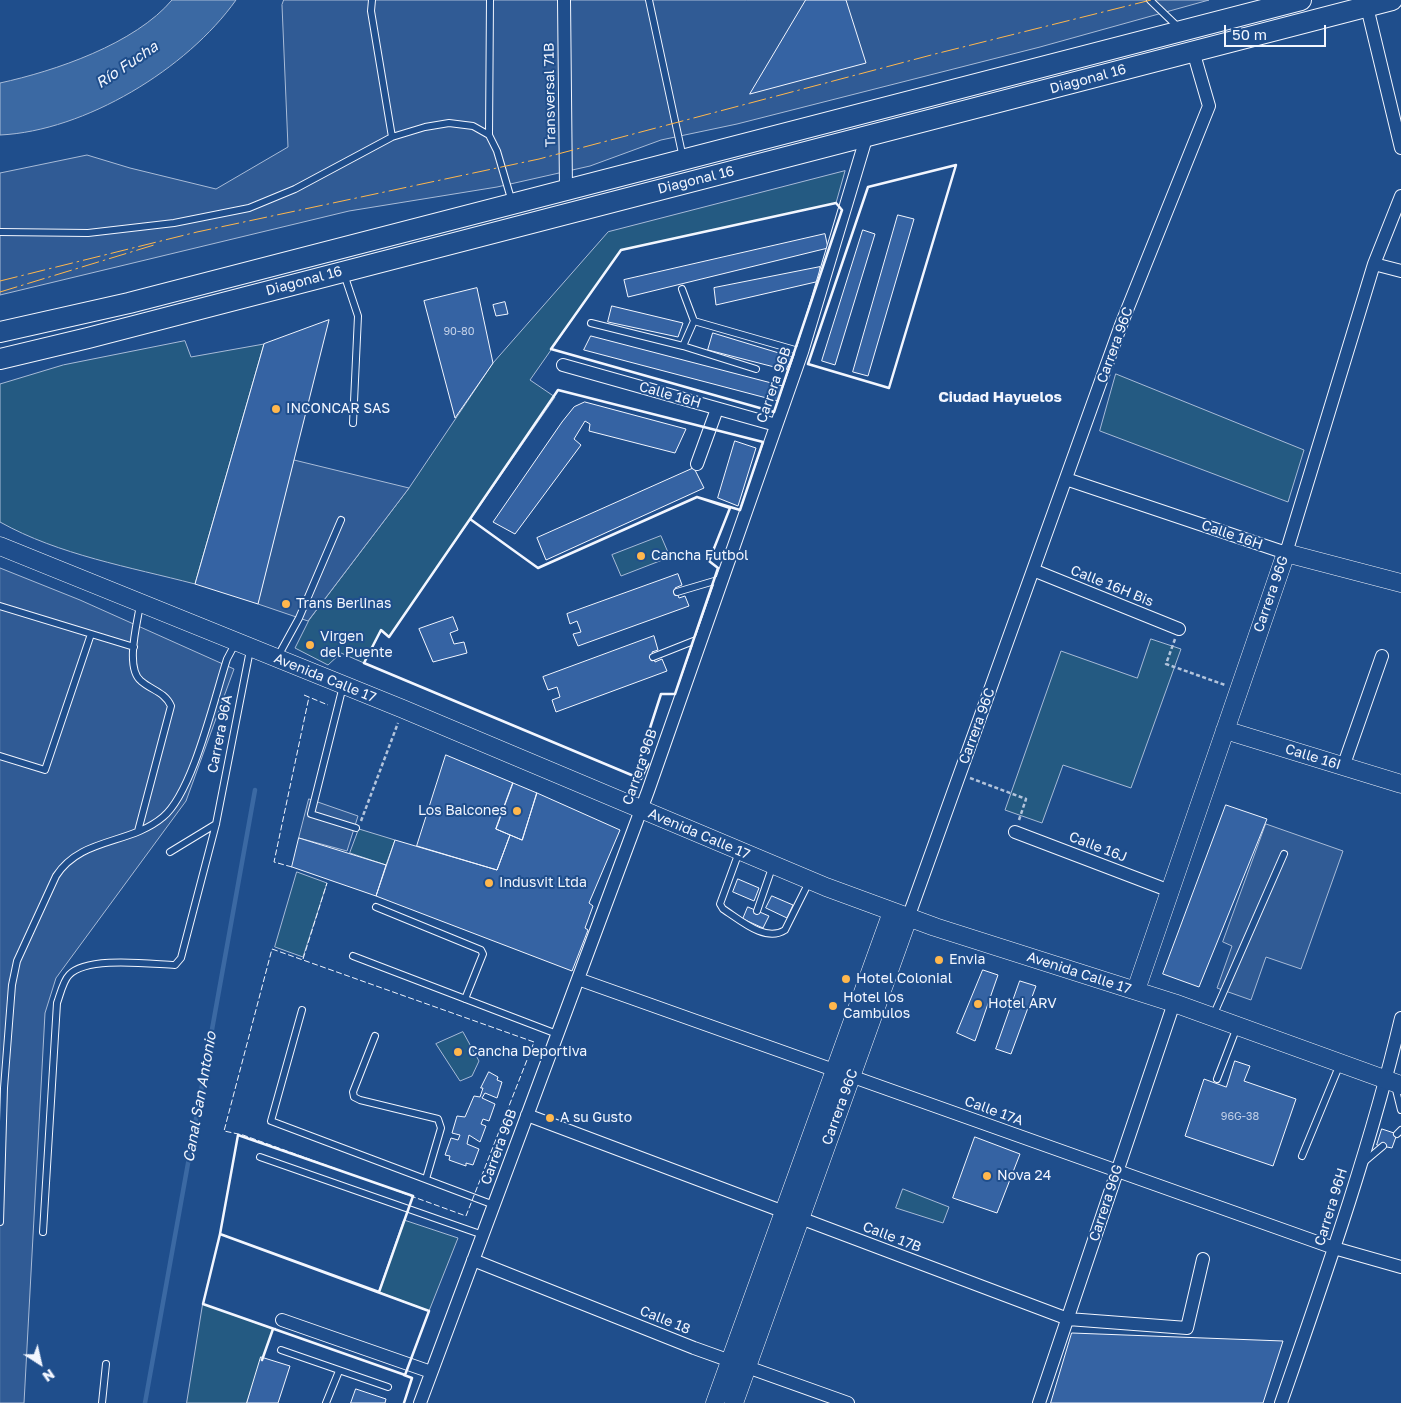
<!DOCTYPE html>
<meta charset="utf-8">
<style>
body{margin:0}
#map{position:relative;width:1401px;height:1403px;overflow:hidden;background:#1f4e8c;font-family:"Golos Text",sans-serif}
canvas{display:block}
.north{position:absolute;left:15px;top:1338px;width:50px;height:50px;-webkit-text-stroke:4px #1f4e8c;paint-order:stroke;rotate:145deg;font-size:14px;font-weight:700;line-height:20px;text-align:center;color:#f2f6ff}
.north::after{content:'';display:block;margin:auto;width:18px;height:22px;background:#f2f6ff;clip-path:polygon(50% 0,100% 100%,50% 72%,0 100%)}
.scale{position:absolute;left:1224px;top:25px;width:102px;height:22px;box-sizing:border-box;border:2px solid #f2f6ff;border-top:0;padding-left:6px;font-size:15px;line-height:18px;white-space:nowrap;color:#f2f6ff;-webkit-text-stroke:4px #1f4e8c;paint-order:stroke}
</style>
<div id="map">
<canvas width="1401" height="1403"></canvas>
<div class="north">N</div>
<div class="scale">50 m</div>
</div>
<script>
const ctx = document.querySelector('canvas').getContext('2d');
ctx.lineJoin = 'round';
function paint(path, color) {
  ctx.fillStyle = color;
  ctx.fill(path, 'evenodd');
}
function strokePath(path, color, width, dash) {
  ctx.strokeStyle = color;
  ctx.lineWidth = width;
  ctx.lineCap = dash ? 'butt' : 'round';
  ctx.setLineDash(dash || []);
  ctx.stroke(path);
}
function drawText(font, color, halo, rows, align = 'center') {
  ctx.font = font + ' "Golos Text",sans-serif';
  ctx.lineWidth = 4;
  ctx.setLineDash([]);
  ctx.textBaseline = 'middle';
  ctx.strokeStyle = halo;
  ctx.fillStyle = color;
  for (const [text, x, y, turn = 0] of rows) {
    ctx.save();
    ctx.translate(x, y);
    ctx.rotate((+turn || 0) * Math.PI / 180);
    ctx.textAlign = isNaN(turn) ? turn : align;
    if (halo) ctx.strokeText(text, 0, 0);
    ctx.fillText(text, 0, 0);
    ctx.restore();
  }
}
const green = new Path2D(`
 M845,171L836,203L621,250L530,380L555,397L389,637L381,631L364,663L341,653L328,665L295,648L309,620L409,488L493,363L608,232Z
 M185,341L191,357L264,344L195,584C130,567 59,555 0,522V384L63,365Z
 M1116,374L1304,450L1288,502L1100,431Z
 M661,536L670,557L621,576L612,555Z
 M1151,639L1181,649L1131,788L1063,765L1042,823L1005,810L1061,651L1137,678Z
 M359,829L395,840L386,865L350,853Z
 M297,872L327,883L303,957L275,947Z
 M463,1032L479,1061L472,1076L460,1081L436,1044Z
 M903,1189L949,1207L943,1223L896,1208Z
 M404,1220L458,1238L429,1311L379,1292Z
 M203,1304L273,1329L247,1403H187Z`);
paint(green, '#245a82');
strokePath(green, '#a8bbd7', 1);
const parking = new Path2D(`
 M284,0H1209L1040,47L737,124L661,140L590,166L497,187L349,211L0,295V173L87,155L130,168L216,189L288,147L282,5Z
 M294,460L409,488L308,621L258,604Z
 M0,568L80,600L234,669L186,801L56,978L45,1013L24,1403H0Z
 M309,799L358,816L347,851L299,838Z
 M1266,824L1343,851L1301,969L1266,957L1251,1000L1217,988L1232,946L1223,942Z`);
paint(parking, '#305b95');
strokePath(parking, '#a8bbd7', 1);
const water = new Path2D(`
 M172,0H236C187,69 85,131 0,135V83C55,71 135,44 172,0Z`);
paint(water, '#3b69a3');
strokePath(water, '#a8bbd7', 1);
strokePath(new Path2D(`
 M145,1403L255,790`), '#3b69a3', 4.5);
const building = new Path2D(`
 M806,0H846L866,63L750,94Z
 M898,215L914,219L868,376L853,372Z
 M863,230L875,234L835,365L822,361Z
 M825,234L828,248L628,297L624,280Z
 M820,267V281L716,305L714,288Z
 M477,288L493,363L455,418L424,301Z
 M505,302L508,314L496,316L493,305Z
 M612,306L683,323L678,337L608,322Z
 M329,320L258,604L195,584L264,344Z
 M713,333L792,357L786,370L708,350Z
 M591,336L783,386L778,401L584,350Z
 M585,402L686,429L675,453L589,431L590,424L585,421L574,439L581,445L515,534L493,522L562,422L574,407Z
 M735,441L756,448L738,506L718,498Z
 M694,468L704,488L546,560L537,538Z
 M678,574L682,585L675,588L679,598L685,596L689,606L578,646L573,634L581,632L577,621L570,624L567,614Z
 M453,617L458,630L450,633L454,644L464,642L467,653L433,662L419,629Z
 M654,636L658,650L652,652L655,662L662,659L667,671L556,712L552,700L560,697L557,687L548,690L543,677Z
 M446,755L513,783L496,829L510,835L497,870L417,846Z
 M513,783L537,793L522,840L496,829Z
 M537,793L620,830L589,903L593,906L585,928L588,930L572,971L376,896L395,840L497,870L510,835L522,840Z
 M1226,805L1267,819L1199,987L1163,974Z
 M299,838L386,865L376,896L292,867Z
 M738,879L759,888L754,901L733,892Z
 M772,896L793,905L787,918L766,908Z
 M748,907L769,916L763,928L743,919Z
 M983,970L998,975L975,1041L957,1033Z
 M1020,981L1036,986L1011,1054L996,1049Z
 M1235,1061L1250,1066L1244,1081L1296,1099L1273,1166L1185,1136L1204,1079L1226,1087Z
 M489,1072L498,1077L497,1080L502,1082L497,1098L485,1093L482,1098L495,1104L489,1121L483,1119L481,1124L486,1126L480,1142L469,1135L467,1144L479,1149L473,1165L466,1163V1166L449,1160L450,1156L445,1155L451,1138L458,1140L460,1135L452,1133L457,1116L465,1117L474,1096L480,1097L483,1088H481Z
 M1382,1129L1397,1134L1392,1148L1377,1145Z
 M975,1137L1020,1154L997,1213L953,1198Z
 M1072,1333L1283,1341L1263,1403H1051Z
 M261,1357L290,1366L278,1403H247Z
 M356,1389L386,1399L385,1403H351Z`);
paint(building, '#3563a3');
strokePath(building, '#f2f6ff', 1);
const lane = new Path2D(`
 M372,0L371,11L392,137
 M649,0L683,158
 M1150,0L1178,27
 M489,135L490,0
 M0,232L88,233L174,223L249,208L295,189L392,137L425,127L449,123L473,126L489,135L497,151L512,202
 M344,274L358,316L353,423
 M682,289L694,321L802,352
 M591,323L683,346L756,369
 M683,346L694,321
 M677,592L721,579
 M0,606L134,647
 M653,657L701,638
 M277,658L299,618L341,520
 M343,686L311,814L356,828
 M0,756L45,770L91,634
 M138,831L171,706C165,692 151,690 141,681C125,668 137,624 140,605
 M170,852L216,824
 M739,852L720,904L723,909C739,919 765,943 785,930L809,882
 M376,907L481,950L483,954L465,999
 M757,911L773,865
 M353,956L557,1034
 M302,1010L271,1121L494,1205
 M1213,1016L1284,854
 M375,1036L353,1092L354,1097L360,1100L438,1119L441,1128L426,1179
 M1217,1079L1237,1027
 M1395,1086L1401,1110
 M1397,1134L1401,1130
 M1302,1156L1340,1064
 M260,1157L483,1235
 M1364,1162L1383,1146
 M0,1222L4,1088L12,985L17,961L56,876C81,837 130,845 163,817C193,792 214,699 227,659L236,642
 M43,1232L57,1003C60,995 63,981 69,975C87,956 149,964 175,965L181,958L216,824L250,650
 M281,1350L388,1387
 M102,1403L106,1364
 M326,1403L339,1371`);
const street = new Path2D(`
 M564,0L566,189
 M1367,7L1401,148
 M1374,264L1401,271
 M563,365L776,425
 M697,464L717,409
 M1066,479L1286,553L1374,264L1401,196
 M1033,570L1179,629
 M1343,767L1382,656
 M1015,832L1170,891
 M908,918L1121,325L1209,106L1193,51
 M578,979L1334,1248L1401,1267
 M527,1115L1068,1319L1187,1328L1203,1259
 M473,1260L694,1348L848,1403
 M282,1320L431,1372
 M420,1403L648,791L802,352L867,135
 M1039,1403L1174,1003
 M1281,1403C1325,1276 1370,1149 1401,1018`);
const secondary = new Path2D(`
 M0,546L403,709L826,887L935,927L1174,1003L1401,1085
 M1225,730L1401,784
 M1136,990L1286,553L1401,583
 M715,1403L892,912
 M734,1403L908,918`);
const primary = new Path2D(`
 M0,332L129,303L1301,0
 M0,359L88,338L1392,0`);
strokePath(lane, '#f2f6ff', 8);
strokePath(street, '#f2f6ff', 14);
strokePath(secondary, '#f2f6ff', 19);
strokePath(primary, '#f2f6ff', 22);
strokePath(new Path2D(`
 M1175,639L1166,664L1225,685
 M970,778L1026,799L1019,820
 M361,821L398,723`), '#b3c4dc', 2.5, [4, 2.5]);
strokePath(lane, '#1f4e8c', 6);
strokePath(street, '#1f4e8c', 12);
strokePath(secondary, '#1f4e8c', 18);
strokePath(primary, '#1f4e8c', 20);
strokePath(new Path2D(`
 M304,695L328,705
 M292,867L274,862L309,697
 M272,949L534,1042L466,1216L243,1135L224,1131Z
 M303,959L327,883`), '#f2f6ff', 1, [6, 2.5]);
strokePath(new Path2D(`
 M956,165L889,388L808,364L868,187Z
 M836,203L842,210L774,412L551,349L621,250Z
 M558,390L763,442L740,510L697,497L538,568L470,519Z
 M697,497L730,508L709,561L718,568L675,694H661L640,759L648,764L641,779L364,663L381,630L389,637L470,519L538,568Z
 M238,1135L413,1196L379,1292L220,1234Z
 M220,1234L429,1311L405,1375L203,1304Z
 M262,1360L273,1329H275
 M404,1403L412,1378L404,1375`), '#f2f6ff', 2.5);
strokePath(new Path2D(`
 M0,281L197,232L539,159L935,54L1151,0
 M0,292L154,245`), '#ffb74d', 1, [18, 4, 2.5, 4]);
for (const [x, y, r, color] of [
 [276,409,5,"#ffb74d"],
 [641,556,5,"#ffb74d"],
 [286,604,5,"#ffb74d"],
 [310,645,5,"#ffb74d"],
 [517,811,5,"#ffb74d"],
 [489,883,5,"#ffb74d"],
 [939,960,5,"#ffb74d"],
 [846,979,5,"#ffb74d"],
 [978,1004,5,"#ffb74d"],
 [833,1006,5,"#ffb74d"],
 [458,1052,5,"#ffb74d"],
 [550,1118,5,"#ffb74d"],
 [987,1176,5,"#ffb74d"]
]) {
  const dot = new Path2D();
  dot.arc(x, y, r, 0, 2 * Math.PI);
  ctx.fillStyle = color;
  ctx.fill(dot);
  strokePath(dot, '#1f4e8c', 2);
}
drawText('11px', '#c3d1e8', null, [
 ["90-80",459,332],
 ["96G-38",1240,1117]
]);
drawText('14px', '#f2f6ff', '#1f4e8c', [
 ["Diagonal 16",1088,79,-15],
 ["Transversal 71B",550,95,-91],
 ["Diagonal 16",696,180,-14],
 ["Diagonal 16",304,281,-15],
 ["Carrera 96C",1115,345,-70],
 ["Carrera 96B",774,385,-71],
 ["Calle 16H",670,395,16],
 ["Calle 16H",1232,535,19],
 ["Calle 16H Bis",1112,586,22],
 ["Carrera 96G",1271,594,-71],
 ["Avenida Calle 17",325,678,22],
 ["Carrera 96C",977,726,-70],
 ["Carrera 96A",220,734,-79],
 ["Calle 16I",1313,757,17],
 ["Carrera 96B",640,767,-71],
 ["Avenida Calle 17",699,834,23],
 ["Calle 16J",1098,847,21],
 ["Avenida Calle 17",1079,973,18],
 ["Carrera 96C",840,1107,-70],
 ["Calle 17A",994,1111,20],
 ["Carrera 96B",499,1147,-70],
 ["Carrera 96G",1106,1203,-72],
 ["Carrera 96H",1331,1207,-73],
 ["Calle 17B",892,1237,21],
 ["Calle 18",665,1320,22]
]);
drawText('14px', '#f2f6ff', '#1f4e8c', [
 ["INCONCAR SAS",286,409],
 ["Cancha Futbol",651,556],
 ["Trans Berlinas",296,604],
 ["Virgen",320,637],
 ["del Puente",320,653],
 ["Los Balcones",507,811,"right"],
 ["Indusvit Ltda",499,883],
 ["Envia",949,960],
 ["Hotel Colonial",856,979],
 ["Hotel los",843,998],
 ["Cambulos",843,1014],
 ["Hotel ARV",988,1004],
 ["Cancha Deportiva",468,1052],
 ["A su Gusto",560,1118],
 ["Nova 24",997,1176]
], 'left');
drawText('italic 15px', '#f2f6ff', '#1f4e8c', [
 ["Río Fucha",127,65,-34],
 ["Canal San Antonio",200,1097,-80]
]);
drawText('bold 15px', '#f2f6ff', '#1f4e8c', [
 ["Ciudad Hayuelos",1000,397]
]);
</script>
